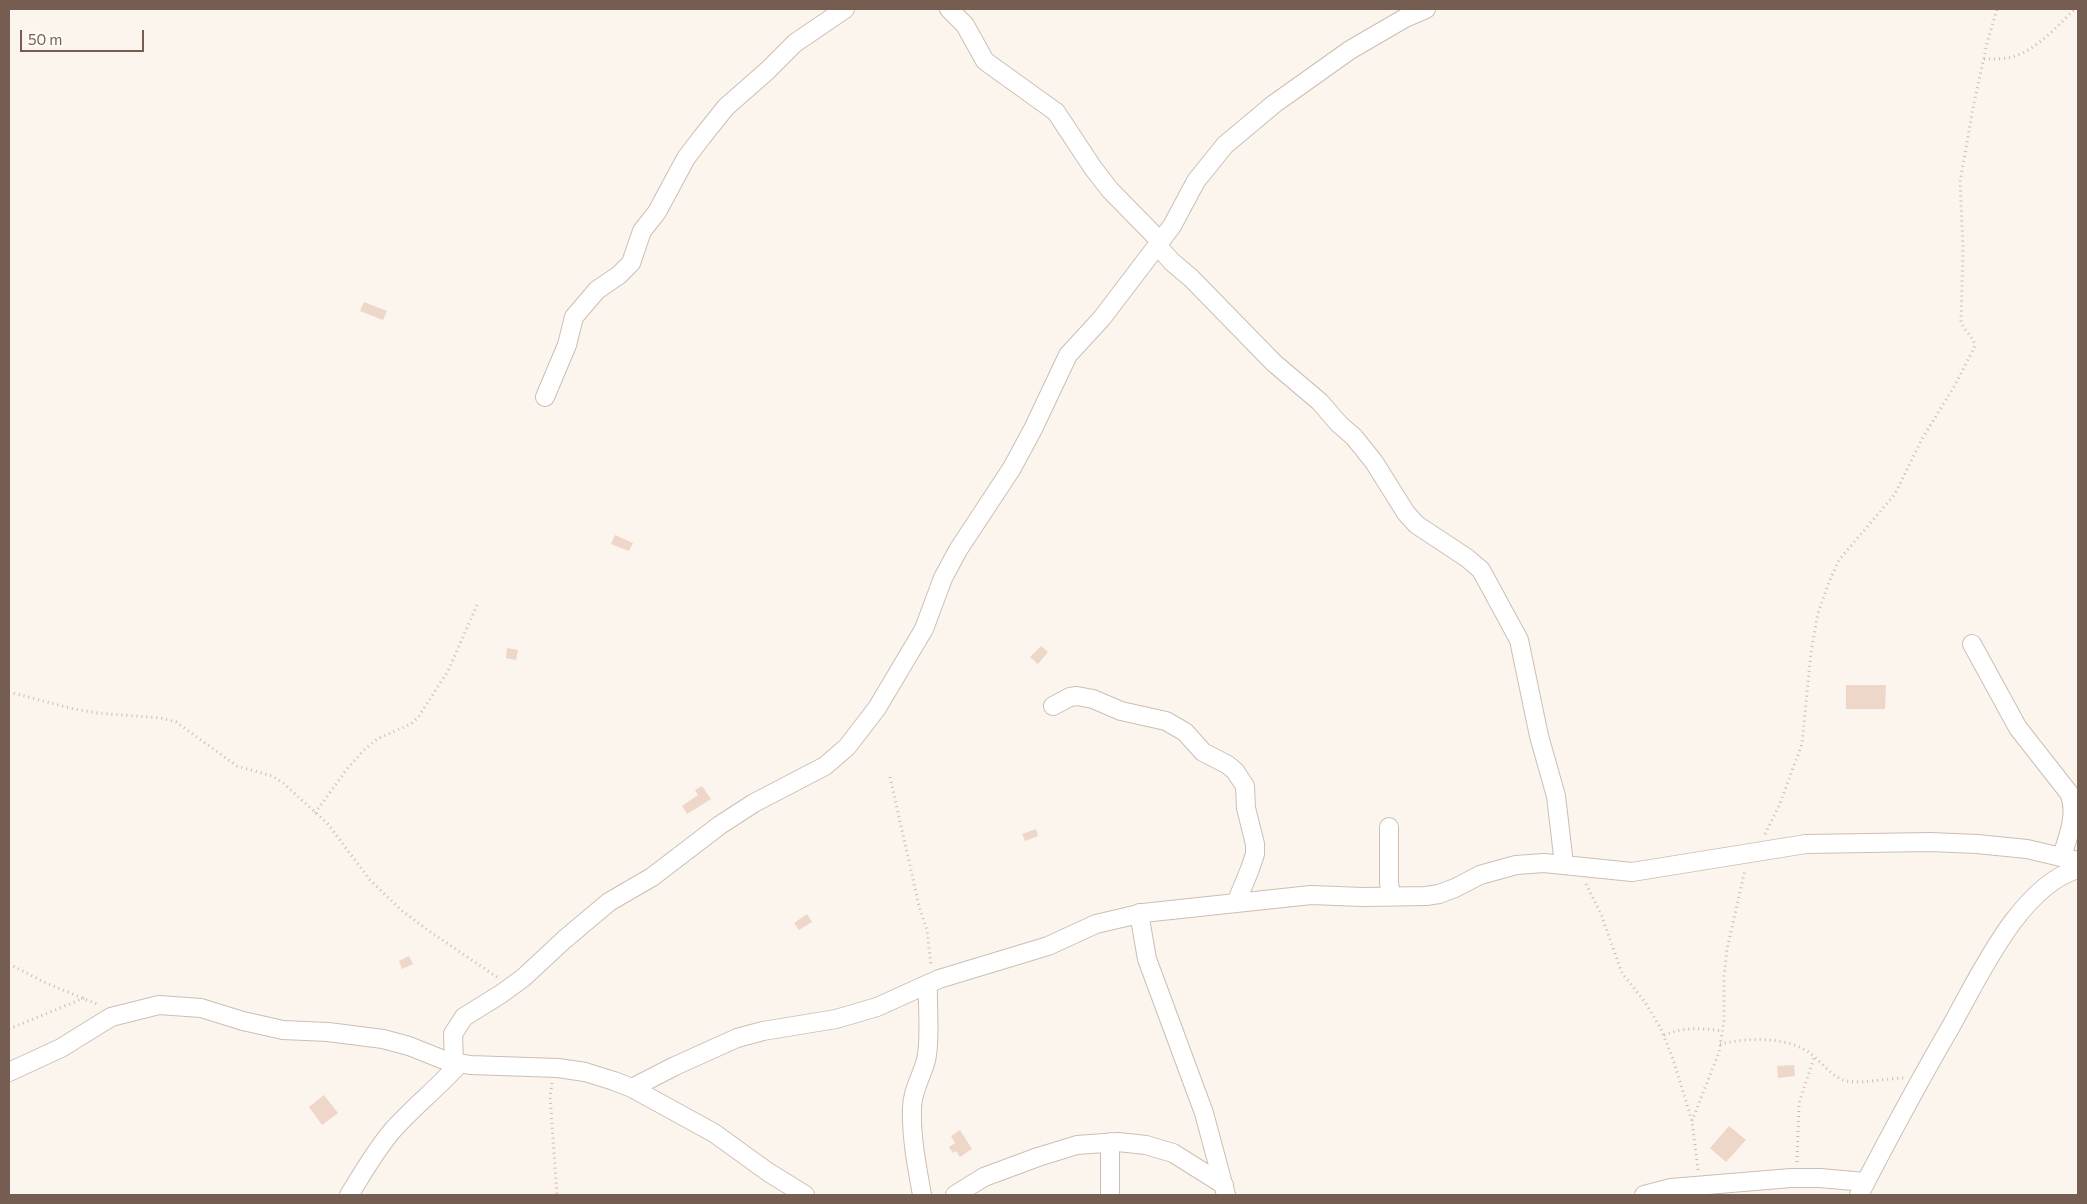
<!DOCTYPE html>
<style>
body{margin:0}
#map{position:relative;width:2087px;height:1204px;overflow:hidden;background:#fbf5ee;font-family:Commissioner,sans-serif}
canvas{display:block}
.frame{position:absolute;inset:0;border:10px solid #755d52;pointer-events:none}
.scale{position:absolute;left:20px;top:30px;width:124px;height:22px;box-sizing:border-box;border:2px solid #755d52;border-top:0;padding-left:6px;font-size:15px;line-height:18px;white-space:nowrap;color:#755d52;-webkit-text-stroke:4px #fefaf4;paint-order:stroke}
</style>
<div id="map">
<canvas width="2087" height="1204"></canvas>
<div class="frame"></div>
<div class="scale">50 m</div>
</div>
<script>
const ctx = document.querySelector('canvas').getContext('2d');
ctx.lineJoin = 'round';
function paint(path, color) {
  ctx.fillStyle = color;
  ctx.fill(path, 'evenodd');
}
function strokePath(path, color, width, dash) {
  ctx.strokeStyle = color;
  ctx.lineWidth = width;
  ctx.lineCap = dash ? 'butt' : 'round';
  ctx.setLineDash(dash || []);
  ctx.stroke(path);
}
paint(new Path2D(`
 M364,302L387,311L383,320L360,311Z
 M615,535L633,543L629,551L611,544Z
 M1041,646L1048,652L1038,664L1030,657Z
 M507,648L518,650L516,660L506,658Z
 M1846,685H1886L1885,709H1846Z
 M702,786L711,799L687,814L682,806L698,795L695,790Z
 M1036,829L1038,836L1025,841L1022,834Z
 M807,914L812,922L799,930L794,923Z
 M409,956L413,964L402,969L399,961Z
 M1794,1065L1795,1076L1778,1078L1777,1066Z
 M324,1095L338,1113L322,1125L309,1107Z
 M1729,1126L1746,1140L1726,1162L1710,1148Z
 M960,1130L972,1149L960,1157L956,1151L953,1153L949,1147L955,1143L951,1136Z`), '#eed6c8');
const minor = new Path2D(`
 M949,9L965,25L985,61L1056,112L1093,168L1110,190L1160,241
 M1157,245L1172,262L1191,278L1274,363L1320,402L1339,424L1354,437L1374,462L1406,513L1417,525L1467,558L1481,570L1519,640L1539,736L1556,796L1564,864
 M545,397L567,345L574,317L597,290L619,275L631,263L642,231L657,212L686,158L702,137L726,107L767,71L795,43L845,9
 M1972,644L2018,728L2069,793C2078,813 2068,837 2062,856
 M1053,706L1070,697L1077,696L1093,699L1121,711L1166,721L1185,732L1203,752L1228,765L1235,771L1245,786L1246,808L1255,844V854L1250,869L1236,903
 M1389,827V882L1391,897
 M1139,913L1147,959L1204,1113L1226,1195
 M454,1062L453,1034L464,1017L501,994L523,978L565,939L609,902L652,877L720,825L754,803L825,766L847,747L877,708L924,629L943,578L958,550L1012,468L1033,429L1068,355L1102,318L1172,226L1196,181L1225,145L1274,104L1350,50L1405,18L1426,9
 M9,1072L61,1048L111,1017L159,1005L201,1008L243,1021L283,1030L328,1032L383,1039L409,1046L444,1060L470,1065L558,1068L585,1072L614,1081L632,1088L714,1133L768,1172L805,1195
 M632,1088L675,1066L737,1038L763,1031L836,1019L877,1007L939,979L1048,946L1096,924L1143,913L1311,895L1363,897L1426,896L1439,894L1455,888L1480,875L1516,865L1544,863L1632,872L1806,844L1930,842L1977,844L2027,849L2078,861
 M1110,1142V1195
 M349,1195C363,1173 375,1151 392,1131C413,1107 439,1087 460,1063
 M922,1195C917,1167 911,1137 912,1108C912,1091 922,1076 926,1060C931,1041 927,1005 928,984
 M955,1195L984,1177L1038,1157L1077,1145L1118,1142L1146,1145L1173,1153L1224,1185
 M1644,1195L1671,1188L1791,1178H1820L1865,1182
 M1859,1195C1888,1139 1918,1083 1950,1028C1978,979 2019,886 2078,869`);
strokePath(minor, '#cdbeb4', 20);
strokePath(new Path2D(`
 M1984,59C1993,59 2003,59 2012,57C2037,50 2057,26 2075,9
 M9,692L74,709L98,713L161,718L176,722L237,766L272,776L283,783L327,823L370,880L401,910L429,931L497,977
 M890,777L919,906L927,930L931,966
 M315,813L347,769L364,750L377,739L411,724L419,716L448,671L478,603
 M1765,834L1779,806L1802,744L1811,652L1818,613L1829,582L1839,560L1895,494L1922,439L1955,385L1975,346C1973,336 1965,332 1961,322L1963,247L1960,182L1973,108L1987,43L1997,9
 M1586,884L1601,914L1622,973L1645,1002L1661,1029L1673,1059L1692,1121L1698,1170
 M9,964L46,983L99,1005
 M9,1029L84,998
 M1664,1035C1684,1027 1701,1028 1722,1031
 M1720,1044C1747,1038 1782,1036 1807,1051C1821,1060 1830,1077 1847,1081C1863,1084 1888,1078 1905,1078
 M552,1083L550,1096L557,1195
 M1692,1121L1719,1052L1724,1021V977L1727,949L1745,870
 M1797,1162L1799,1103L1814,1058`), '#d3b9ab', 3, [1, 4]);
strokePath(minor, '#fff', 18);
</script>
